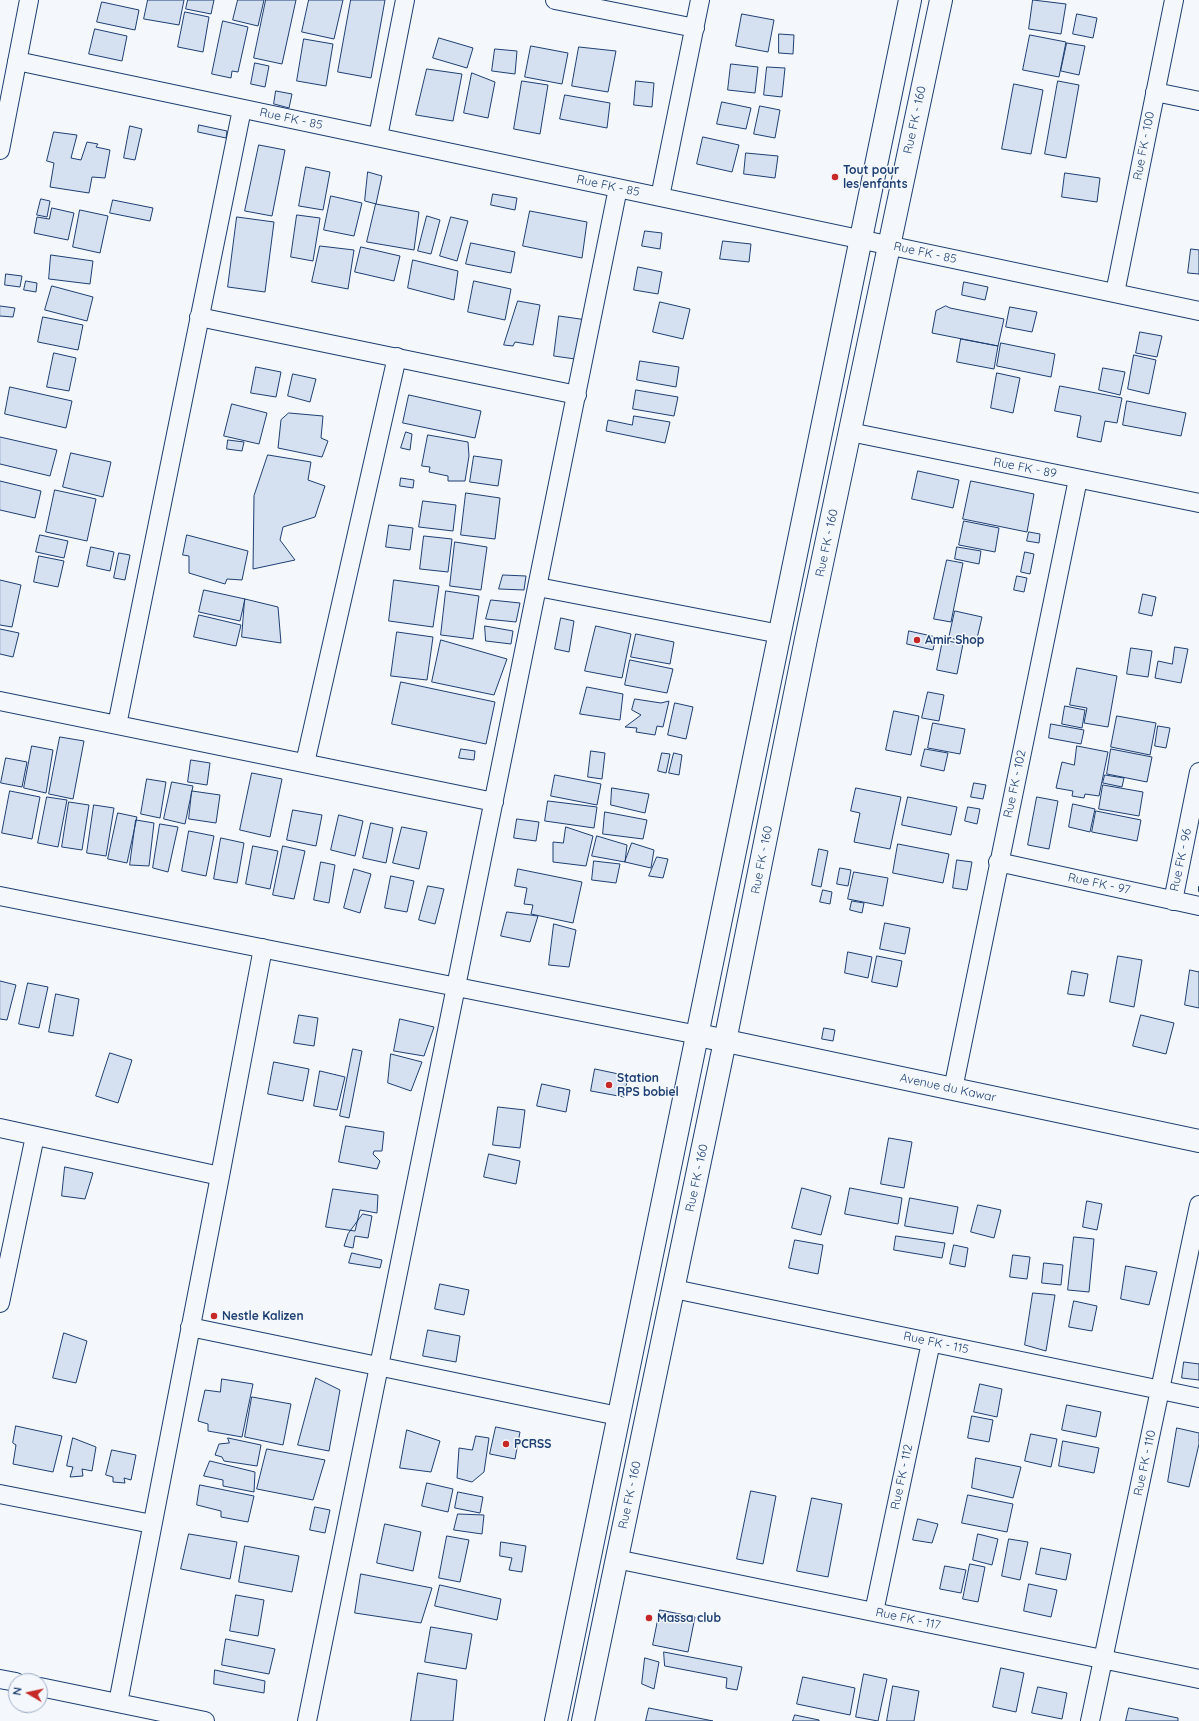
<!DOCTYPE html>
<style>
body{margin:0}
#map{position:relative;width:1199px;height:1721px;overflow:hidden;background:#f4f7fb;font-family:Quicksand,sans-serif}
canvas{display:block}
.north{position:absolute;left:8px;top:1673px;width:40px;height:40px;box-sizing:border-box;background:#f4f7fb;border:1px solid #9eadc5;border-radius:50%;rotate:279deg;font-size:11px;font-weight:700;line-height:16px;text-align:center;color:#1d3f73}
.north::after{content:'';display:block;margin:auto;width:14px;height:18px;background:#c62828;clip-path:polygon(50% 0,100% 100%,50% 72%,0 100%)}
</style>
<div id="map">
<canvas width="1199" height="1721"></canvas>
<div class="north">N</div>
</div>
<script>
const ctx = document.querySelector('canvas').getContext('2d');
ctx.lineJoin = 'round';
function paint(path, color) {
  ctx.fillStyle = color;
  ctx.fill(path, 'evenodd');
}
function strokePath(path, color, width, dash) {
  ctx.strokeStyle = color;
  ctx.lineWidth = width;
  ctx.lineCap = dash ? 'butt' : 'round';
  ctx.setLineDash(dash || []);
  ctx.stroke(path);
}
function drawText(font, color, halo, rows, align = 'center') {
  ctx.font = font + ' Quicksand,sans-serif';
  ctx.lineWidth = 3;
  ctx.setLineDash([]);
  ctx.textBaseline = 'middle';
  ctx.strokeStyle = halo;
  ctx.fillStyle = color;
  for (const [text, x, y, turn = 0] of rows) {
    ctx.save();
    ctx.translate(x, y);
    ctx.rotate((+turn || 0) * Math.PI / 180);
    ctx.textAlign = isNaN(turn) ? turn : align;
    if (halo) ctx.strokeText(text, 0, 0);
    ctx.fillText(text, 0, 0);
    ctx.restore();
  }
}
const building = new Path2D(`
 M148,0H184L179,25L144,19Z
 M188,0H214L211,14L186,9Z
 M238,0H264L258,26L233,20Z
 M266,0H296L282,64L254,58Z
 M309,0H343L334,39L302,32Z
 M351,0H385L371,78L338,72Z
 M1033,0L1066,4L1061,34L1029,29Z
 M102,2L139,10L135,30L97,22Z
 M185,12L209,17L203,52L178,47Z
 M742,14L774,20L768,52L736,46Z
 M1077,14L1097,18L1093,38L1073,34Z
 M223,21L248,27L238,72L232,71L231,78L212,74Z
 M95,29L127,36L122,61L89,54Z
 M779,34L794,35L793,54L779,53Z
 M1030,35L1066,42L1059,77L1023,70Z
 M439,38L473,48L467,68L433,58Z
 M304,39L333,44L326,86L297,81Z
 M1067,43L1085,46L1079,75L1061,71Z
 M531,46L568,53L562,84L525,77Z
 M579,47L616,51L608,92L572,86Z
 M495,49L517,51L515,74L492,71Z
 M255,63L269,66L265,87L251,84Z
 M731,64L758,67L755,93L728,90Z
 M767,67L785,68L782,97L764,95Z
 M427,69L462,74L453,121L416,115Z
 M472,73L495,82L488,118L464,113Z
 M522,81L548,85L540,134L514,129Z
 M636,81L654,83L652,107L634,105Z
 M1058,81L1079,85L1066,158L1045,154Z
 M1014,84L1043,90L1031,154L1002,149Z
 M276,91L292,94L289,108L274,104Z
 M565,95L610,103L607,128L560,119Z
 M722,102L751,108L746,129L717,124Z
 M760,106L780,110L775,138L754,134Z
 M199,125L227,131L226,138L198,132Z
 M130,126L142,129L135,160L124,158Z
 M54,132L77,135L71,158L81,160L87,142L98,144L96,147L110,150L105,178L92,177L89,193L50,187L54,163L47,161Z
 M703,137L739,145L732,172L697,164Z
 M259,145L285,150L272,216L245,211Z
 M746,153L778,156L775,178L744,174Z
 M306,167L330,172L323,210L299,206Z
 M368,172L382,176L376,204L365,201Z
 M1065,173L1100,178L1097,202L1062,197Z
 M493,194L517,198L515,210L491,205Z
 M331,196L362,203L354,236L324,230Z
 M41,199L50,201L47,217L37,215Z
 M113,200L153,208L150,221L110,213Z
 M376,204L419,212L414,250L367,242Z
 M52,208L74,213L68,240L34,233L37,217L49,219Z
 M80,210L108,216L100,253L73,247Z
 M530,211L587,222L582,258L523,246Z
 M297,215L320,218L313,261L291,257Z
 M427,216L440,220L431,254L418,251Z
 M237,217L274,222L265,292L228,287Z
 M451,217L468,221L457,261L440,256Z
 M645,231L662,233L660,249L642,246Z
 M723,241L751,244L749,262L720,259Z
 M471,243L515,252L511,273L466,264Z
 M320,246L354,250L348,289L312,282Z
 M361,247L400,256L394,281L355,272Z
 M1191,249L1199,250V274L1188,273Z
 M51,255L93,261L90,284L49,279Z
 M413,260L458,271L454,300L408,288Z
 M638,267L662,272L658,294L634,290Z
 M6,274L22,276L20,287L5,285Z
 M26,281L37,283L36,292L24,290Z
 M474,281L511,289L505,320L468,312Z
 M964,282L988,287L985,300L962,295Z
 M52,286L93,297L87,321L45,310Z
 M518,301L540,305L533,345L515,342L513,346L504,345Z
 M660,302L690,309L683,339L653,332Z
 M0,306L15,308L13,317L0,316Z
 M946,306L950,308L1004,319L998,346L932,333L936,311Z
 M1010,307L1037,312L1032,332L1006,327Z
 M559,316L587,320L582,360L554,356Z
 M43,317L83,325L78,350L38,342Z
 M1140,332L1162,336L1157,357L1136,353Z
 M961,339L998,346L994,369L957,362Z
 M1001,343L1055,354L1051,377L997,366Z
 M54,353L76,358L69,391L47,387Z
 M1134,355L1156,360L1149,394L1128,389Z
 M640,361L679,367L676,387L637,380Z
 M256,367L281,372L276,397L251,393Z
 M1103,368L1125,372L1120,395L1099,390Z
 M997,373L1020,378L1013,413L991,408Z
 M293,374L316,379L310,402L288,396Z
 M1060,386L1122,398L1117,423L1105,421L1101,442L1077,437L1081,416L1055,411Z
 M10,387L72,401L66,428L5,414Z
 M636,390L678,397L674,416L633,409Z
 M409,395L481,411L475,438L403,423Z
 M1127,401L1186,413L1181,436L1123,425Z
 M232,404L267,413L259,444L224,436Z
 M289,413L323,416L321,438L328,441L322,457L278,448L281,420Z
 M634,416L670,422L665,443L606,431L608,420L632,425Z
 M406,432L412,434L410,450L401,448Z
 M428,435L468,442L469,456L465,481H448V476L429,472L430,467L422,466Z
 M0,437L57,450L50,476L0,464Z
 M228,440L244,442L242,451L227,449Z
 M71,453L111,462L103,497L63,487Z
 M268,455L311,462L308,480L325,486L315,517L283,527L280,540L295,560L253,569L254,496Z
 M474,456L502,460L498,486L470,482Z
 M918,471L959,480L953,508L912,499Z
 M401,478L414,480L413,488L400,486Z
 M0,481L41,491L35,518L0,510Z
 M971,481L1034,494L1027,532L963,519Z
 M55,490L96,499L87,541L46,532Z
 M466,493L500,498L495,539L461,535Z
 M423,501L456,505L453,531L419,527Z
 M964,521L999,528L995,552L959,545Z
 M389,525L413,528L410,550L386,547Z
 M1029,532L1040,534L1039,543L1027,541Z
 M40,535L68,541L64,558L36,552Z
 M187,535L248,551L242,580L227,579L225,584L189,573V556L183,555Z
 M424,536L452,539L448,572L420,569Z
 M455,542L487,547L481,590L450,586Z
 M91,547L114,552L110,571L87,566Z
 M957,547L981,551L979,564L955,559Z
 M1025,552L1034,554L1030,574L1021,572Z
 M119,553L130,555L125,580L114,578Z
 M39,556L64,561L58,587L34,582Z
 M947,560L963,563L951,622L934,619Z
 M503,575L526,576L524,590L499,589Z
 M1017,576L1027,578L1024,592L1014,590Z
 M0,580L21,585L12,627L0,625Z
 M394,580L439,586L433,627L389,621Z
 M204,590L245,599L240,621L199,612Z
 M446,591L479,596L473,639L441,635Z
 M1143,594L1156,597L1152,616L1139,613Z
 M245,599L278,607L281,643L242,637Z
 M491,600L520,603L516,622L486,619Z
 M955,611L982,617L976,643L949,638Z
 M199,615L241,625L236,646L194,637Z
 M561,618L574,621L569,652L555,649Z
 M485,626L513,631L511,644L486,641Z
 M596,626L631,634L622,678L585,671Z
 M0,629L19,633L13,657L0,654Z
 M909,631L936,637L933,650L907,644Z
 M397,632L433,637L427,680L391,676Z
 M636,634L674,642L670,664L631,657Z
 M441,640L507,659L494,695L432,682Z
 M943,640L963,644L957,674L937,670Z
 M1175,647L1188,649L1181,683L1155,678L1158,661L1172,664Z
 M1131,648L1152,651L1148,677L1127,674Z
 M630,660L673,669L667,693L625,685Z
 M1077,668L1117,676L1108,727L1084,723L1087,708L1070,705Z
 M401,682L495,702L486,744L392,724Z
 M587,687L623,694L620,720L580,714Z
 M928,692L944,695L939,721L922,718Z
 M635,699L661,703L669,701L663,727L657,726L655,735L636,732L637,728L625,727L641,715L632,710Z
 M675,703L693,707L686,739L668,735Z
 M1065,706L1085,710L1082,728L1062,724Z
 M894,711L919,716L911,755L886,750Z
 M1117,716L1156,723L1150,755L1111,747Z
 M933,723L965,729L960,754L928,748Z
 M1051,724L1084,730L1081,744L1049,738Z
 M1158,726L1170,728L1166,748L1155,746Z
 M60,737L84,741L73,799L49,794Z
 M32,746L53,750L46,793L24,788Z
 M1077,746L1108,752L1099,796L1085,794L1084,798L1072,796L1073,791L1056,788L1062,762L1074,765Z
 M461,749L475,751L474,760L459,758Z
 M925,749L948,753L944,771L921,766Z
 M1111,749L1152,757L1147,782L1107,774Z
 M591,751L605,753L602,779L588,777Z
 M662,753L670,754L666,773L658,771Z
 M674,753L682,755L679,775L669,773Z
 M6,758L27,762L22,787L1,783Z
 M191,760L210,763L207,785L188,782Z
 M252,773L282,779L270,837L240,830Z
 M555,775L601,784L597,805L551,796Z
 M1105,775L1124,778L1122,787L1103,783Z
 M147,779L166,782L160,818L141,814Z
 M172,782L193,786L185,824L164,819Z
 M974,783L986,785L983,799L971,797Z
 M1103,785L1143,792L1139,816L1099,809Z
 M612,788L649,794L645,813L611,805Z
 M856,788L901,797L890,849L854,842L860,813L851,811Z
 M10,791L40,797L32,839L2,833Z
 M192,791L220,795L216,823L189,819Z
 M47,797L67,800L58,847L38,843Z
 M908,797L957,807L951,835L902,825Z
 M1037,797L1058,801L1049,849L1028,845Z
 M548,801L597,807L594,828L545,821Z
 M69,802L89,805L82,850L62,847Z
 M1073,804L1095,809L1090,832L1069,827Z
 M94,805L114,808L106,856L87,853Z
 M968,807L980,809L977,824L965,821Z
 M293,810L322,815L316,846L287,840Z
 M1096,811L1141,820L1137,841L1092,832Z
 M605,812L647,820L643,839L603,834Z
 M118,813L137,817L127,863L108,859Z
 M339,815L363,821L355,856L331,850Z
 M517,819L539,822L536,841L514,838Z
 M136,820L154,823L149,866L130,865Z
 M371,823L393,828L386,863L363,858Z
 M160,824L178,827L168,872L153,868Z
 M402,827L427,832L419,869L393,863Z
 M566,827L593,836L586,866L553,862V842L563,843Z
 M189,831L214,836L206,876L182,871Z
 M597,836L627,845L625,862L592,856Z
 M221,838L244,843L237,883L214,879Z
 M632,843L654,850L651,868L625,862Z
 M898,844L949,854L943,883L893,873Z
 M253,846L278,851L270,889L246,884Z
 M283,846L305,851L294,899L273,895Z
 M819,849L828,851L821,887L812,885Z
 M657,857L668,859L663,878L649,876Z
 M957,860L972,862L967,890L953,888Z
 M594,861L620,864L616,883L592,880Z
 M321,862L335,865L329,903L314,900Z
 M840,868L851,870L848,886L837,884Z
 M354,869L371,874L360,913L344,908Z
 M518,869L582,882L573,923L531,914L533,905L524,904L527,888L515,886Z
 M854,872L888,878L883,906L848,899Z
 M391,876L414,881L407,912L385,908Z
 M428,886L444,889L435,924L419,920Z
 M823,890L832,892L830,904L820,902Z
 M852,901L864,903L862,913L850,910Z
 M507,912L538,916L530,942L501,936Z
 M885,923L910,928L905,954L880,949Z
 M554,924L576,930L569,967L549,965Z
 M848,952L872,957L868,978L845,973Z
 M877,956L902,961L897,987L872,982Z
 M1118,956L1142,960L1134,1007L1110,1002Z
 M1190,970L1199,972V1008L1185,1005Z
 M1072,971L1088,974L1084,996L1068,994Z
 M0,981L16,985L7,1020L0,1019Z
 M28,983L48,987L39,1028L19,1024Z
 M56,994L79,999L73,1036L49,1032Z
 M299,1015L318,1018L314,1046L294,1043Z
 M1141,1015L1174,1023L1166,1054L1133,1046Z
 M400,1019L434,1027L424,1056L394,1051Z
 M824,1028L835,1030L833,1041L822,1039Z
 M353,1049L362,1051L349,1118L340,1116Z
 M110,1053L132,1060L118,1103L96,1096Z
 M391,1054L422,1062L411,1091L388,1083Z
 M274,1062L309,1069L303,1101L268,1094Z
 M595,1069L628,1076L624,1097L591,1091Z
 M320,1071L345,1077L337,1110L314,1106Z
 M542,1084L570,1090L566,1112L537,1106Z
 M498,1107L525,1110L520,1148L493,1145Z
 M346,1126L384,1132L382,1151H374L373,1154L380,1161L377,1169L339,1162Z
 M889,1138L912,1142L904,1188L881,1184Z
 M489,1154L520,1161L516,1184L484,1177Z
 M65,1167L93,1173L85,1199L62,1196Z
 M802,1188L831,1196L821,1235L792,1228Z
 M850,1188L902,1198L898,1224L845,1214Z
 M333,1189L378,1195L377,1213L360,1210L355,1231L326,1227Z
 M910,1198L958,1207L953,1234L905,1226Z
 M1087,1201L1102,1204L1097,1230L1083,1227Z
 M978,1205L1001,1210L994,1238L971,1232Z
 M363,1214L372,1216L368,1238L355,1236L353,1248L344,1246L348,1234Z
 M896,1236L945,1243L942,1258L894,1250Z
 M1074,1237L1094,1239L1089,1292L1068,1290Z
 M795,1240L823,1245L818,1274L789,1268Z
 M954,1245L968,1248L965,1267L950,1264Z
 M352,1253L382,1260L380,1268L349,1263Z
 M1013,1255L1030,1257L1027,1279L1010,1277Z
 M1044,1263L1063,1265L1061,1285L1042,1283Z
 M1126,1266L1157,1272L1149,1305L1121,1299Z
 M440,1284L469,1290L464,1315L435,1309Z
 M1033,1293L1055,1295L1046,1351L1025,1345Z
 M1074,1301L1097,1306L1092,1331L1069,1327Z
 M428,1330L460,1336L456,1362L423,1356Z
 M64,1333L87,1341L76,1383L53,1378Z
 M1184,1362L1199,1364V1380L1182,1378Z
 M316,1378L340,1390L329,1451L298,1445Z
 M222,1379L253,1384L242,1437L208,1431V1424L198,1421L205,1390L220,1392Z
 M980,1384L1002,1389L997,1417L974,1412Z
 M252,1397L291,1404L283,1445L245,1437Z
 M1067,1405L1101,1412L1096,1437L1062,1430Z
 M972,1416L993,1420L989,1442L968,1438Z
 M16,1426L62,1436L53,1472L13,1464L16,1445L13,1443Z
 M496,1427L520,1432L515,1459L490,1454Z
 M1177,1428L1199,1433V1444L1189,1487L1168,1482Z
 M407,1430L440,1441L431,1472L400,1468Z
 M1031,1434L1057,1439L1051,1467L1025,1461Z
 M476,1436L489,1438L484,1472L472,1482L457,1478L459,1448L472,1450Z
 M73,1438L96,1447L92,1471L82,1469L83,1476L70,1477L73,1467L67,1466Z
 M228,1438L261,1445L257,1466L224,1461L222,1457L215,1455L219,1444L229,1443Z
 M1063,1441L1099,1448L1094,1473L1059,1466Z
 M267,1449L325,1460L313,1500L257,1489Z
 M112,1450L136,1455L131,1480L124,1478L125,1483L113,1482V1477L106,1475Z
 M976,1458L1021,1467L1013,1498L972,1488Z
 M210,1461L255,1472L254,1492L223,1486V1480L204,1476Z
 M427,1483L453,1489L448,1512L422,1506Z
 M200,1485L254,1496L248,1522L221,1517V1511L197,1505Z
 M751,1491L776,1496L763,1564L737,1559Z
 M458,1492L483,1497L480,1513L455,1508Z
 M968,1495L1013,1504L1007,1532L962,1523Z
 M812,1498L842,1504L828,1577L797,1571Z
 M315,1507L330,1510L325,1533L310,1530Z
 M458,1514L484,1515L482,1534L454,1530Z
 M918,1519L938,1524L932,1543L913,1540Z
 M385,1524L421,1532L413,1571L377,1563Z
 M189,1534L237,1542L230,1579L181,1569Z
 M978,1534L998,1539L992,1565L973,1560Z
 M447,1536L469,1540L460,1582L439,1578Z
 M1009,1539L1028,1542L1020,1580L1002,1576Z
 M501,1542L526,1546L522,1572L509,1570L512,1558L500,1556Z
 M245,1546L299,1556L292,1592L239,1582Z
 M1041,1548L1071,1554L1066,1580L1036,1574Z
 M970,1564L985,1567L978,1602L963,1599Z
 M945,1566L966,1570L961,1593L940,1589Z
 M361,1574L432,1588L421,1623L355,1613Z
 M1029,1584L1057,1590L1051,1617L1024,1611Z
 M440,1585L501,1599L497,1620L435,1606Z
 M236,1595L264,1600L258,1636L230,1631Z
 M660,1610L695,1617L688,1652L653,1645Z
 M431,1627L472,1634L466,1669L425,1662Z
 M226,1639L275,1649L269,1674L222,1665Z
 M664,1652L742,1667L737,1690L726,1688L727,1678L665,1666Z
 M645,1658L659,1662L654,1689L642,1684Z
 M1001,1668L1024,1673L1016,1712L993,1707Z
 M215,1670L265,1681L264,1693L214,1684Z
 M418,1673L457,1680L453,1721H411Z
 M864,1674L887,1679L878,1721L856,1717Z
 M803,1677L855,1688L850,1715L797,1704Z
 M893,1686L919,1691L914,1721H887Z
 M1038,1687L1067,1693L1062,1719L1032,1713Z
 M649,1708L713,1721H646Z
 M1129,1708L1178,1718V1721H1126Z
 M795,1715L819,1720V1721H793Z`);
paint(building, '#d5e0f0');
strokePath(building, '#1d3f73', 1);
const minor = new Path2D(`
 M555,0L695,28
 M17,61L1199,311
 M1155,92L1199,101
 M378,137L405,0
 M0,150L29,0
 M660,197L700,0
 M1115,293L1174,0
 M199,317L577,395
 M850,432L1199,503
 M538,587L780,634
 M0,701L494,802
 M117,725L242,109
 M305,763L397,357
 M998,862L1199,906
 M0,896L698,1035
 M1173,901L1199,772
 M953,1089L1078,479
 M0,1128L220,1176
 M674,1289L1199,1398
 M0,1303L35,1136
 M190,1327L618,1416
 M0,1494L152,1524
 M616,1559L1199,1679
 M874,1612L931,1342
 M0,1679L16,1682
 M40,1687L205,1721
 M118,1703L220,1176L263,948
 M307,1721L618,188
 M1090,1721L1199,1205`);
const tertiary = new Path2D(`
 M698,1035L1199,1141`);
const secondary = new Path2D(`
 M556,1721L910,0
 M583,1721L725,1041L806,639L941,0`);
strokePath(minor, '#1d3f73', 20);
strokePath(tertiary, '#1d3f73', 24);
strokePath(secondary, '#1d3f73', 24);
strokePath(minor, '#f4f7fb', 18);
strokePath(tertiary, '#f4f7fb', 22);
strokePath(secondary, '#f4f7fb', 22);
strokePath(new Path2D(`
 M1199,887V891`), '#1d3f73', 2);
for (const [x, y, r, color] of [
 [835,177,4,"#c62828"],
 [917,640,4,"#c62828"],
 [609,1085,4,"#c62828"],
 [214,1316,4,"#c62828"],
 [506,1444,4,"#c62828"],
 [649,1618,4,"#c62828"]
]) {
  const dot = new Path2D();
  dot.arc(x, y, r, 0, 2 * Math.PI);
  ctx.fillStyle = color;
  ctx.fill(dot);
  strokePath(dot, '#f4f7fb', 1.5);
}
drawText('12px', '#1d3f73', '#f4f7fb', [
 ["Rue FK - 85",291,119,12],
 ["Rue FK - 160",915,120,-78],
 ["Rue FK - 100",1144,146,-79],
 ["Rue FK - 85",608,186,12],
 ["Rue FK - 85",925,253,12],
 ["Rue FK - 89",1025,468,11],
 ["Rue FK - 160",827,543,-78],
 ["Rue FK - 102",1015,784,-78],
 ["Rue FK - 160",762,860,-79],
 ["Rue FK - 96",1181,860,-78],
 ["Rue FK - 97",1099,884,12],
 ["Avenue du Kawar",948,1088,12],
 ["Rue FK - 160",697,1178,-78],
 ["Rue FK - 115",936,1343,12],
 ["Rue FK - 110",1145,1463,-78],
 ["Rue FK - 112",902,1477,-78],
 ["Rue FK - 160",630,1495,-78],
 ["Rue FK - 117",908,1619,12]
]);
drawText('bold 12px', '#1d3f73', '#f4f7fb', [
 ["Tout pour",843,170],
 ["les enfants",843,184],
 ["Amir Shop",925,640],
 ["Station",617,1078],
 ["RPS bobiel",617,1092],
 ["Nestle Kalizen",222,1316],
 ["PCRSS",514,1444],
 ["Massa club",657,1618]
], 'left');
</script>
